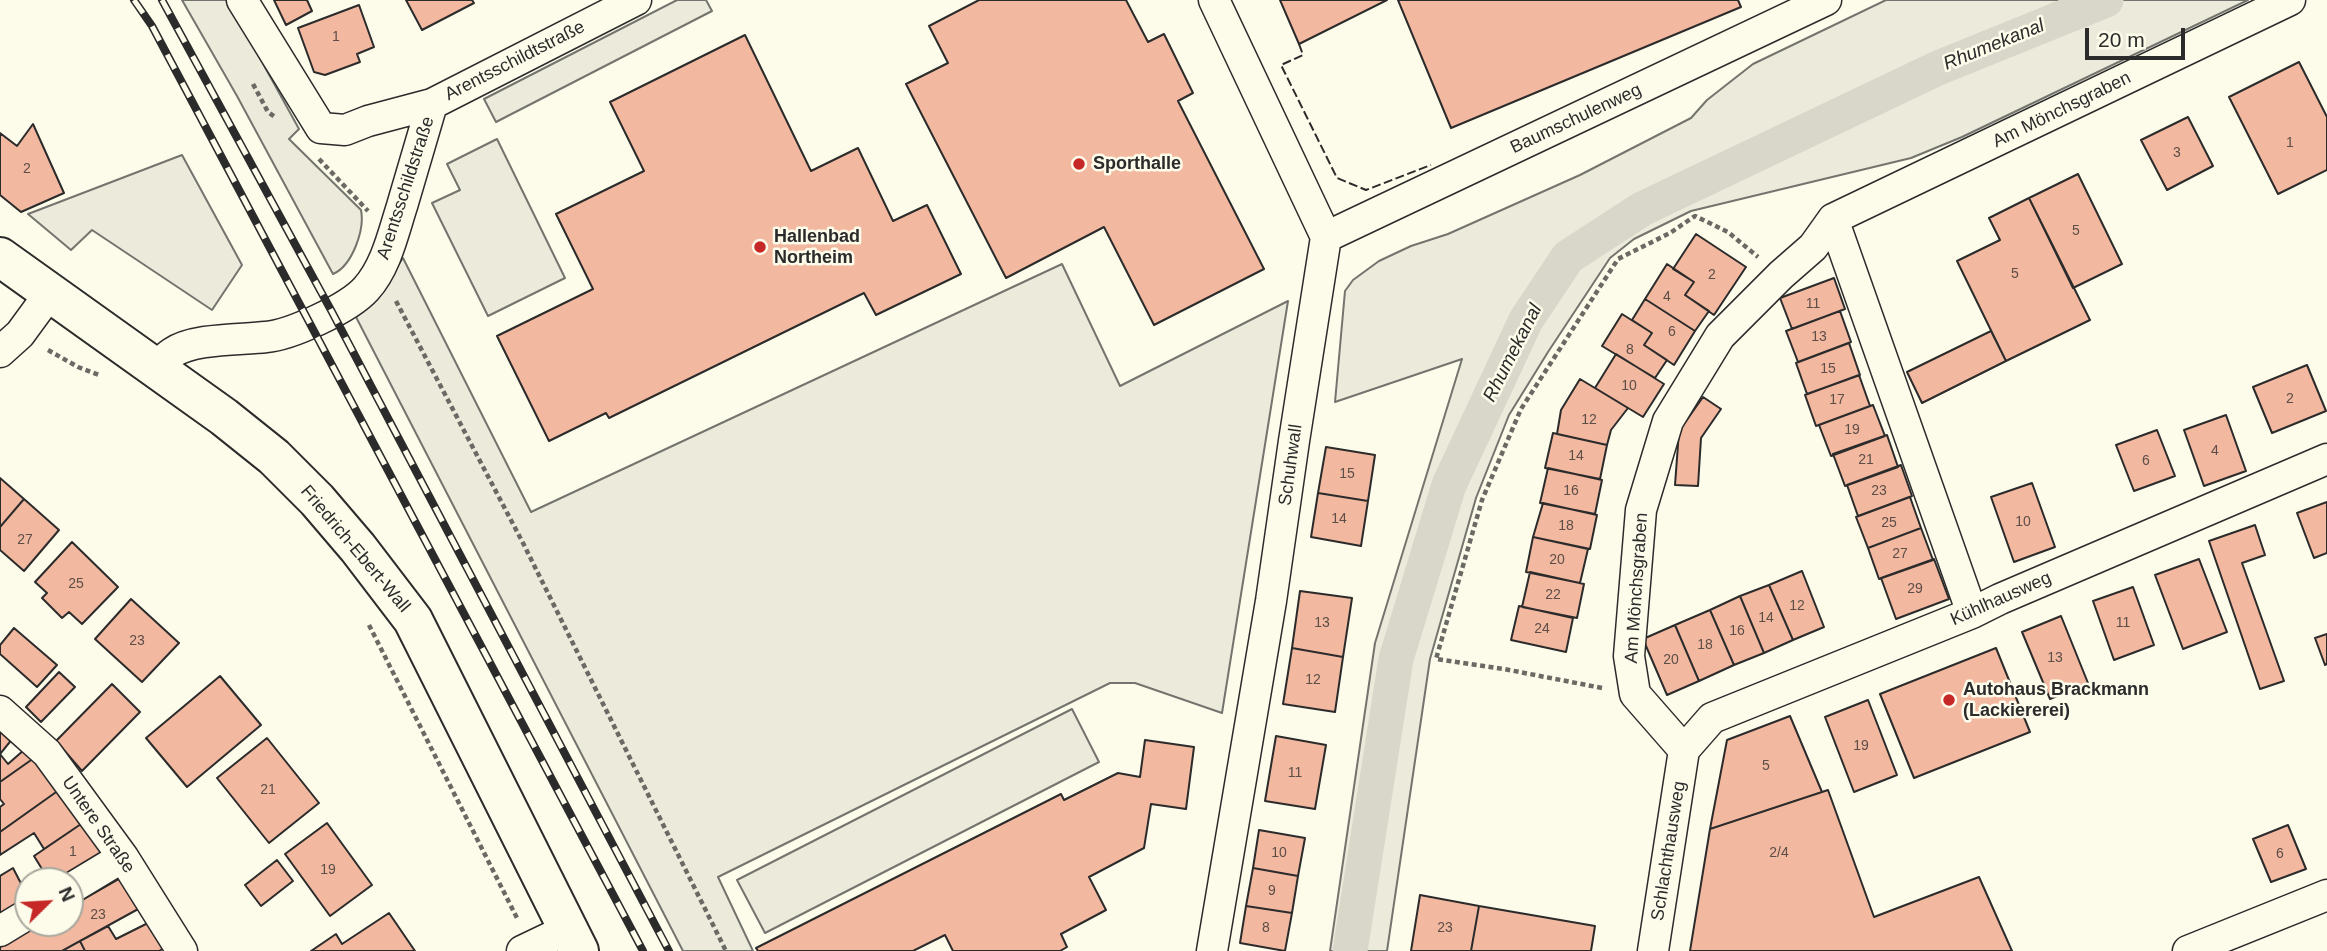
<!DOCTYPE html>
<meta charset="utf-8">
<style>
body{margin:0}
#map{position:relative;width:2327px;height:951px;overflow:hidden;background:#fdfbea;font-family:Arial,sans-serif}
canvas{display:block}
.north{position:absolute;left:14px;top:867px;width:70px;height:70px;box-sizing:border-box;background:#fdfbea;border:2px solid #a9a89e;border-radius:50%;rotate:66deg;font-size:19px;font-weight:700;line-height:28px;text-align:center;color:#2b2b2b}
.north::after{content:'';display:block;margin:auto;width:24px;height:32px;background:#c62828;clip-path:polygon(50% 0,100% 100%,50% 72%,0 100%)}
.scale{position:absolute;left:2085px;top:28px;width:100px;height:32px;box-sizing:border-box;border:4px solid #2b2b2b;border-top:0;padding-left:9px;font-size:21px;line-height:24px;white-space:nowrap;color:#2b2b2b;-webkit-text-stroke:5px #fdfbea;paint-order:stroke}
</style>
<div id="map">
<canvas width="2327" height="951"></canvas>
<div class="north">N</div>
<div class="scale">20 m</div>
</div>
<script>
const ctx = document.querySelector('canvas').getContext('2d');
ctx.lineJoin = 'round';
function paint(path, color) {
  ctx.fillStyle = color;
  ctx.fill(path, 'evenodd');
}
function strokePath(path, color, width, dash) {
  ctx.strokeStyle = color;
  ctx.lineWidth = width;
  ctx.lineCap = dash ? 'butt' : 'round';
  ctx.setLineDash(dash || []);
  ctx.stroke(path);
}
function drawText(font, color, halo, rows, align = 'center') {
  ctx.font = font + ' Arial,sans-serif';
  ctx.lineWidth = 5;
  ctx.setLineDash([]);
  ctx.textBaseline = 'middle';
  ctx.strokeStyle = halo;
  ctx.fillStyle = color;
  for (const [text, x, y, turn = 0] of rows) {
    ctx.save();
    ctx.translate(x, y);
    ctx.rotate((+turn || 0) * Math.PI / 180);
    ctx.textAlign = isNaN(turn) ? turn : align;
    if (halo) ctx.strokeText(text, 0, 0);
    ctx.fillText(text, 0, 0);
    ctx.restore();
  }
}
const green = new Path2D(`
 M182,0H228L299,129L289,139L361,210C365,230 352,266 333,274L237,96Z
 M1886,0H2248L1962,137L1911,158L1691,211L1634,239L1610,258L1548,352L1509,415L1476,498L1430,659L1387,951H1330L1375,643L1462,359L1335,402L1345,291L1353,280L1379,261L1411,246L1448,234L1580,175L1691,118L1707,100L1753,64Z
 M403,258L531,512L1062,264L1120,386L1288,301L1222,713L1135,683H1110L718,877L753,951H683L356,317L371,304Z`);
paint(green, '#ecebdb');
strokePath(green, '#74746e', 2);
const parking = new Path2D(`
 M677,0H706L712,11L496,122L484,99Z
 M497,139L565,278L488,316L432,203L460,190L447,164Z
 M182,155L242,265L212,310L92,230L71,250L28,214Z
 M1072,709L1099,762L765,933L737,880Z`);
paint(parking, '#eceadb');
strokePath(parking, '#74746e', 2);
strokePath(new Path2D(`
 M1350,951L1396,659L1449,485L1526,320L1568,257L1642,209L1938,68L2106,0`), '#d8d7c9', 35);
const building = new Path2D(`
 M274,0H307L312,11L286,25Z
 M406,0H472L474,3L422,30Z
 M979,0H1126L1148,42L1164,34L1193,93L1178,101L1264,269L1154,325L1104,227L1006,278L906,84L948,63L929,26Z
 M1280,0H1387L1299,44Z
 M1398,0H1738L1741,7L1451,128Z
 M359,5L374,47L357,54L360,62L325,75L314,72L298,28Z
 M745,35L811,171L858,148L893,221L927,205L961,274L876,315L864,293L609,418L606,413L549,441L497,336L593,289L556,214L644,171L610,102Z
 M2299,62L2327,117V170L2278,194L2229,97Z
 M2188,117L2213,166L2167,190L2141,140Z
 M33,124L64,193L21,212L0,195V133L17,146Z
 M2078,174L2122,264L2073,288L2029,198Z
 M2029,198L2090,320L2006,361L1957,261L2000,240L1989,218Z
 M1696,234L1746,267L1714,315L1685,295L1694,282L1673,269Z
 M1667,264L1694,282L1685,295L1709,311L1695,331L1645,299Z
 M1834,278L1845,309L1792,329L1780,298Z
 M1645,299L1695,331L1674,365L1644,345L1652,333L1632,320Z
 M1840,311L1851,342L1798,362L1786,331Z
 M1622,314L1652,333L1644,345L1667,360L1655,378L1602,346Z
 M1991,331L2006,361L1922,403L1907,372Z
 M1849,343L1860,375L1807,394L1796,363Z
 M1616,354L1664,384L1643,417L1595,388Z
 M2307,365L2326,411L2272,433L2253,387Z
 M1859,375L1870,406L1816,426L1805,395Z
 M1580,379L1628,408L1611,430L1607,445L1557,434L1561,410Z
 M1703,397L1721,409L1701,438L1698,486L1675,485L1679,431Z
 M1873,405L1885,436L1831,456L1819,425Z
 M2226,415L2246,471L2204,486L2184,430Z
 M2157,430L2175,476L2134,491L2116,445Z
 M1553,433L1607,445L1600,479L1545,468Z
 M1887,435L1898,467L1845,486L1833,454Z
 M1326,447L1375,455L1368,501L1318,493Z
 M1901,465L1912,496L1858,516L1847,485Z
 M1548,468L1602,480L1595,514L1540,503Z
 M0,478L24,499L0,527Z
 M2032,483L2055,547L2014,562L1991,497Z
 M1318,493L1368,501L1361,546L1311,537Z
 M1910,497L1921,528L1868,548L1856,517Z
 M24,499L59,530L24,571L0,550V527Z
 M2327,502V553L2314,558L2297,513Z
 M1543,503L1597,515L1590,549L1533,537Z
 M2255,525L2265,555L2242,563L2284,681L2260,689L2209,541Z
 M1921,528L1933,560L1879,579L1868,548Z
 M1533,537L1588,549L1580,583L1526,572Z
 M72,542L118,587L82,624L69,612L62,618L42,598L47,593L35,582Z
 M1934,559L1949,599L1896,619L1881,578Z
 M2199,559L2227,632L2183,649L2155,575Z
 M1802,571L1824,627L1793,640L1769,585Z
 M1530,572L1584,584L1577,618L1522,607Z
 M1769,585L1793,640L1764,653L1740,596Z
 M2133,587L2154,645L2114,660L2093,601Z
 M1300,591L1352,598L1343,657L1292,648Z
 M1740,596L1764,653L1734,665L1710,610Z
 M131,599L179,643L142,682L95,639Z
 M1519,606L1573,618L1566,652L1511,640Z
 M1710,610L1734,665L1699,681L1675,625Z
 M2061,616L2088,683L2050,699L2022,632Z
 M1675,625L1699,681L1667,695L1643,639Z
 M14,628L57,665L37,687L0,654V645Z
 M2327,634V664L2325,665L2315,638Z
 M1292,648L1343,657L1335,712L1283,704Z
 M1996,648L2030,732L1914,778L1880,694Z
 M59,672L75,687L41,722L26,707Z
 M220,676L261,725L187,787L146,738Z
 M112,684L140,712L82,771L56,741Z
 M1868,700L1897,775L1854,792L1825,717Z
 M1790,716L1822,792L1710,829L1727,740Z
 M0,726L13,738L0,754Z
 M1276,736L1326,745L1315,809L1265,801Z
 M267,738L319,803L269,843L217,778Z
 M1145,740L1194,747L1186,809L1151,804L1144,848L1089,877L1106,910L1061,934L1067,947L1060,951H953L945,935L913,951H758L756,948L1061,794L1064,800L1118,773L1140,777Z
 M25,749L34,758L0,782V754L8,764Z
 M34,758L59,790L0,832V807L4,804L0,799V782Z
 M59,790L84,822L44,849L34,833L0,855V832Z
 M1828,790L1874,917L1979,877L2012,951H1690L1710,829Z
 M84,822L109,855L65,881H35L32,875L42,869L34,856Z
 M327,823L372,885L330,916L285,854Z
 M2288,825L2306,869L2271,882L2253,839Z
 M1259,830L1305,838L1298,876L1253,868Z
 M277,860L293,881L261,906L245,885Z
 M13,868L28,897V903L0,920V876Z
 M1253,868L1298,876L1292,913L1246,906Z
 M119,879L140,908L62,951H0V947L43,923H70V907Z
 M1420,895L1479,906L1471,951H1411Z
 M1246,906L1292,913L1285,951L1240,943Z
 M1479,906L1595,926L1591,951H1471Z
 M389,913L415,951H311L336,934L342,944Z
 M150,922L166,947L159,951H85L80,941L108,926L116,939Z
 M80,941L85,951H62Z`);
paint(building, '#f2b8a0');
strokePath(building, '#2b2b2b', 2);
const street = new Path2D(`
 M242,0L321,128L345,130L368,121L432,104L636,0
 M1833,219L1972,613
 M1326,237L1826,0
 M0,352L20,334L50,293
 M156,368C161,363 166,357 172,353C193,338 240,340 266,337C291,335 349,308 366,289C386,267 393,234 402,206C412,172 422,138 432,104
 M0,711L47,753L123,857L182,951
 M1684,750L1635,694L1629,656L1641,510L1668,421L1720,336L1781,275L1813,247L1833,219L2290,0
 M1684,750L1712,718L1972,613L2000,599L2327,459
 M70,889L123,857
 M0,931L28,914
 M522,951L568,929
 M1212,951L1271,601L1294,441L1326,237L1214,0
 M1653,951L1684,750
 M2188,951L2327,895`);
const secondary = new Path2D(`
 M0,257L224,417L274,457L317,500L358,548L413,620L579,951`);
strokePath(street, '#2b2b2b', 33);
strokePath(secondary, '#2b2b2b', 42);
strokePath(new Path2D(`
 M253,84L268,112L275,117
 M319,159L368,211
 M396,301L523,543L726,951
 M48,350L78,367L99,375
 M369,625L518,920
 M1602,688L1504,669L1436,659L1482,500L1521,409L1618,259L1670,233L1695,216L1728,232L1758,257`), '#6a6964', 4.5, [5, 3.5]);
strokePath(street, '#fdfbea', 30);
strokePath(secondary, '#fdfbea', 38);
const rail = new Path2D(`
 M134,0L152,26L643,951
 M162,0L332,312L669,951`);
strokePath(rail, '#2b2b2b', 8);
strokePath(rail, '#fdfbea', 5, [16]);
strokePath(new Path2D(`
 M1299,44L1303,55L1281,65L1337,178L1366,190L1431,165`), '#2b2b2b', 2, [9, 3.5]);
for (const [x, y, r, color] of [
 [1079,164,7,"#c62828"],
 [760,247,7,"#c62828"],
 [1949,700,7,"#c62828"]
]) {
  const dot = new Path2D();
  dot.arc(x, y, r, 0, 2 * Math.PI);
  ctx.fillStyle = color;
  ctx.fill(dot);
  strokePath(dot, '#fdfbea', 2.5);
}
drawText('14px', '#5d4e48', null, [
 ["1",336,37],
 ["1",2290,143],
 ["3",2177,153],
 ["2",27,169],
 ["5",2076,231],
 ["5",2015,274],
 ["2",1712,275],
 ["4",1667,297],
 ["11",1813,304],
 ["6",1672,332],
 ["13",1819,337],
 ["8",1630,350],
 ["15",1828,369],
 ["10",1629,386],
 ["2",2290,399],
 ["17",1837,400],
 ["12",1589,420],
 ["19",1852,430],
 ["4",2215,451],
 ["14",1576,456],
 ["21",1866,460],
 ["6",2146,461],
 ["15",1347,474],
 ["16",1571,491],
 ["23",1879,491],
 ["14",1339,519],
 ["10",2023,522],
 ["25",1889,523],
 ["18",1566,526],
 ["27",25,540],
 ["27",1900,554],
 ["20",1557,560],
 ["25",76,584],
 ["29",1915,589],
 ["22",1553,595],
 ["12",1797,606],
 ["14",1766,618],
 ["13",1322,623],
 ["11",2123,623],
 ["24",1542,629],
 ["16",1737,631],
 ["23",137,641],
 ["18",1705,645],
 ["13",2055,658],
 ["20",1671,660],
 ["12",1313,680],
 ["19",1861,746],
 ["5",1766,766],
 ["11",1295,773],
 ["21",268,790],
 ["1",73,852],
 ["10",1279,853],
 ["2/4",1779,853],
 ["6",2280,854],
 ["19",328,870],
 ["9",1272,891],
 ["23",98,915],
 ["8",1266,928],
 ["23",1445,928]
]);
drawText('18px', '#2b2b2b', '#fdfbea', [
 ["Arentsschildtstraße",515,61,-27],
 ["Am Mönchsgraben",2062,110,-26],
 ["Baumschulenweg",1576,119,-25],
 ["Arentsschildstraße",406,188,-72],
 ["Schuhwall",1291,465,-82],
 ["Friedrich-Ebert-Wall",355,549,50],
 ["Am Mönchsgraben",1637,588,-86],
 ["Kühlhausweg",2001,599,-24],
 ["Untere Straße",98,825,55],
 ["Schlachthausweg",1669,851,-81]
]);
drawText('bold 18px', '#2b2b2b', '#fdfbea', [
 ["Sporthalle",1093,164],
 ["Hallenbad",774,237],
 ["Northeim",774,258],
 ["Autohaus Brackmann",1963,690],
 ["(Lackiererei)",1963,711]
], 'left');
drawText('italic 19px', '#2b2b2b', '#fdfbea', [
 ["Rhumekanal",1994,45,-22],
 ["Rhumekanal",1513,353,-63]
]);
</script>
